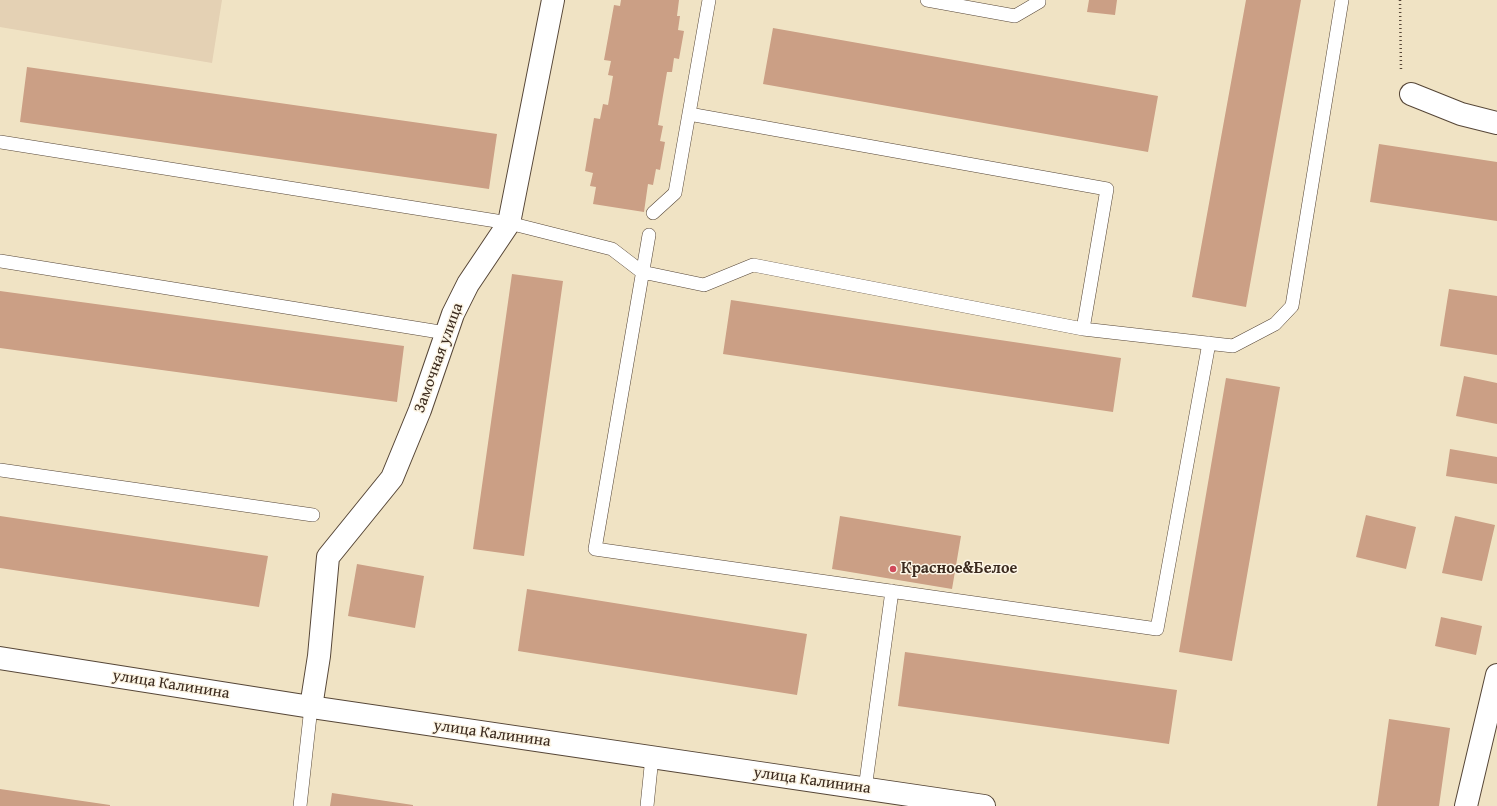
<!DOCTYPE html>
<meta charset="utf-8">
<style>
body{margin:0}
canvas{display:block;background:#f0e3c4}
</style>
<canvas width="1497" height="806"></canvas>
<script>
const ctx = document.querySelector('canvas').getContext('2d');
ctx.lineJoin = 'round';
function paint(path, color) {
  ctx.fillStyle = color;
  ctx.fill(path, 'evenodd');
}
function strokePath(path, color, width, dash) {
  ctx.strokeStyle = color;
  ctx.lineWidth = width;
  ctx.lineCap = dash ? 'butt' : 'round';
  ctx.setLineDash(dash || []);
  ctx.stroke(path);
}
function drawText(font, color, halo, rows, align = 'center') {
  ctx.font = font + ' "Gentium Book Plus",serif';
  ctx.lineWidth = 3;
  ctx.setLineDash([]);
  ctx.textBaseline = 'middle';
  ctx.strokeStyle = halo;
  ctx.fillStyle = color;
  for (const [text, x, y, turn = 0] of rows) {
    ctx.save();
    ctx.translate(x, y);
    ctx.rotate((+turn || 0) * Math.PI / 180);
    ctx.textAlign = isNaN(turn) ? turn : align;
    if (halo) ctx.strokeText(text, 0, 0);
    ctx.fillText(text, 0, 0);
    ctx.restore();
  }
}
paint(new Path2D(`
 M0,0H222L212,63L0,27Z`), '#e4d1b4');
paint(new Path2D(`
 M621,0H679L677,16H680L678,30L684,31L679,59L674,58L672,72H667L658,125L663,126L660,141L665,142L660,170L656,169L653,185L648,184L644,212L593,204L596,187L590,186L593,173L585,171L594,118L600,119L603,104L608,105L613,76L608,75L611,61L604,60L614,5L620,6Z
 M1089,0H1117L1115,15L1087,12Z
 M1246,0H1301L1246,307L1192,297Z
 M773,28L1158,96L1148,152L763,84Z
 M27,67L497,134L489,189L20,122Z
 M1379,144L1497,162V221L1370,202Z
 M512,274L563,281L524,556L473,549Z
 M1449,289L1497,296V355L1440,346Z
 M0,291L404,346L397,402L0,348Z
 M731,300L1121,358L1113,412L723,354Z
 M1464,376L1497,383V424L1456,416Z
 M1226,378L1280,387L1232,661L1179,652Z
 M1450,449L1497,457V484L1446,476Z
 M1366,515L1416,527L1406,569L1356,557Z
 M0,516L268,556L259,607L0,568Z
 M840,516L961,536L952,589L832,569Z
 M1455,516L1495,525L1482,581L1442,573Z
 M357,564L424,576L415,628L348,616Z
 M527,589L807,634L797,695L518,651Z
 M1441,617L1482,626L1476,655L1435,646Z
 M905,652L1177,690L1169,744L898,706Z
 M1389,719L1450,728L1439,806H1377Z
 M0,789L110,805V806H0Z
 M332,793L413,805V806H330Z`), '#cb9f85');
const lane = new Path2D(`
 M927,0L1015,16L1039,2V0
 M689,114L1107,189L1083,329
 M0,142L509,223L612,249L642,272L704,285L753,265L1083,329L1233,346L1275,324L1292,306L1342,0
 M653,213L675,193L709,0
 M649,235L595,549L1157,629L1209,343
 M0,261L446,333
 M0,470L313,515
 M865,789L892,591
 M300,806L311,707
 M647,806L652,757`);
const street = new Path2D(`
 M1411,94L1461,114L1497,123
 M311,707L319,656L328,557L392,478L420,410L453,314L468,284L509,223L553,0
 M1466,806L1497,675`);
const secondary = new Path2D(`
 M0,658L311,707L984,806`);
strokePath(lane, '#564637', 14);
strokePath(street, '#564637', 24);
strokePath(secondary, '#564637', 24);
strokePath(new Path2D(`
 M1400,0L1401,71`), '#564637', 2.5, [1, 3]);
strokePath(lane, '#fff', 13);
strokePath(street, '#fff', 22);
strokePath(secondary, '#fff', 22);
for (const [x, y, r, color] of [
 [893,569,4,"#d1495b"]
]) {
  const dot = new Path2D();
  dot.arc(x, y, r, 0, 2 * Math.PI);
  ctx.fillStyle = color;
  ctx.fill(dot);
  strokePath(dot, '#fcf5e5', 1.5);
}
drawText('16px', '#3b2a1e', '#fcf5e5', [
 ["Замочная улица",439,358,-70],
 ["улица Калинина",171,685,9],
 ["улица Калинина",492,734,8],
 ["улица Калинина",812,781,8]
]);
drawText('bold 16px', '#3b2a1e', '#fcf5e5', [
 ["Красное&Белое",901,569]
], 'left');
</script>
